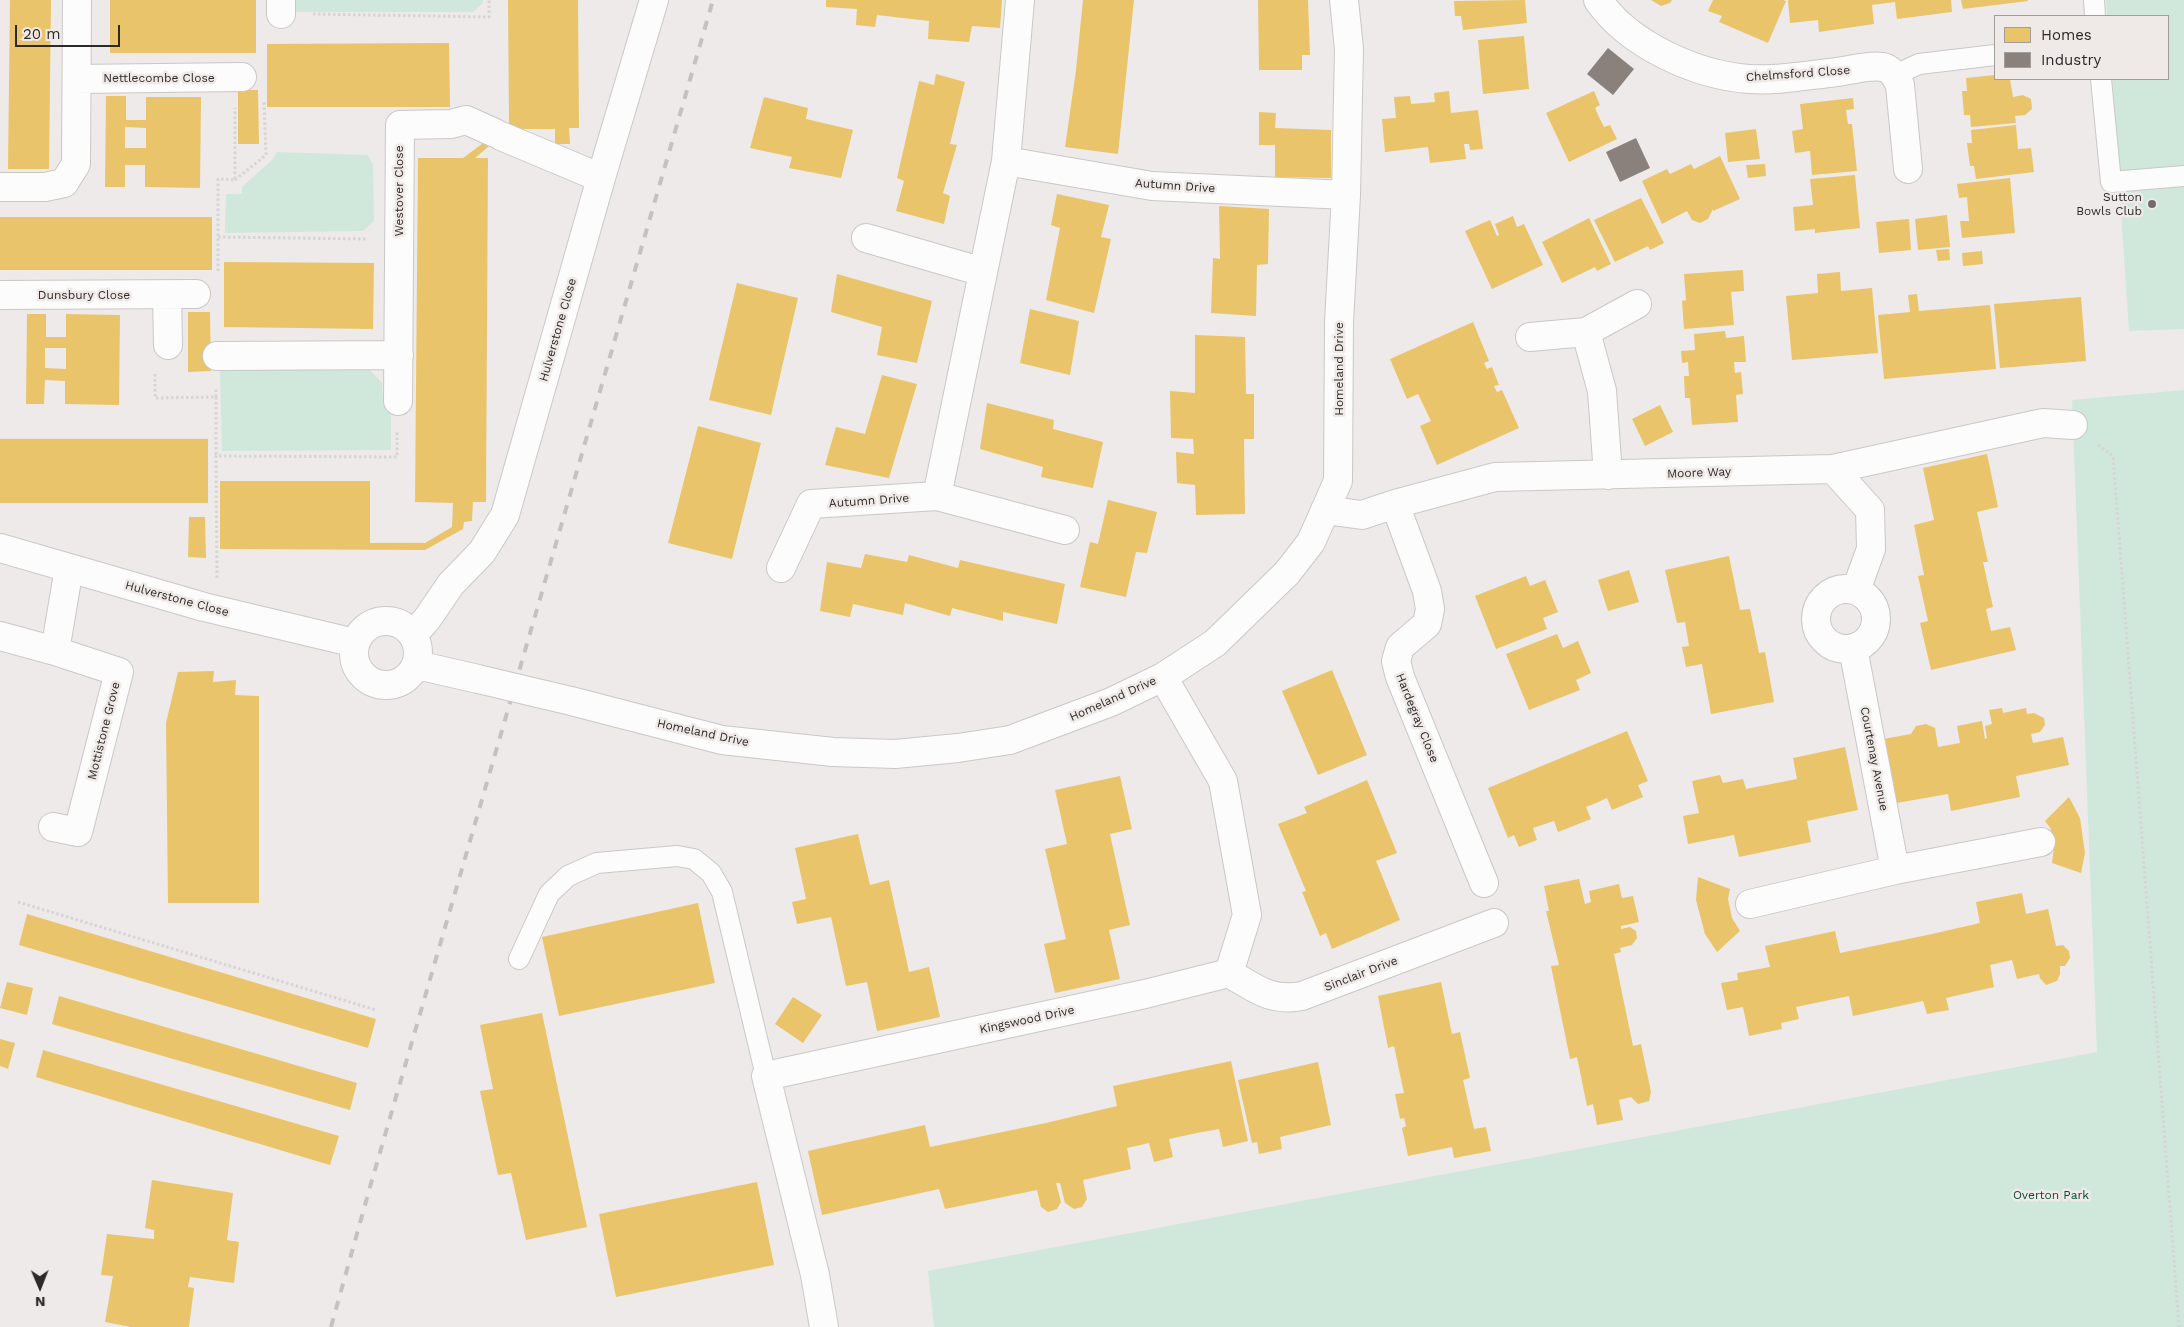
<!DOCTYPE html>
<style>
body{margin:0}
#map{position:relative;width:2184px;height:1327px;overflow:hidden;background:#edeae9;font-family:"Work Sans",sans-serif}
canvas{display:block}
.legend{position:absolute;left:1994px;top:15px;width:175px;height:65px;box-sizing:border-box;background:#efe9e7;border:1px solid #a19d9b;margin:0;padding:6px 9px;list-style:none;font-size:15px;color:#2c2a29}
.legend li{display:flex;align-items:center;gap:10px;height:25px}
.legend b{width:25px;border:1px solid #a19d9b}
.north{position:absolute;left:15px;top:1262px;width:50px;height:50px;-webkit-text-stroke:4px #efe9e7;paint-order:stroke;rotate:179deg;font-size:14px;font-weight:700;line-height:20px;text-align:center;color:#2c2a29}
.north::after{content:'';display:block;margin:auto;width:18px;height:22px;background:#2c2a29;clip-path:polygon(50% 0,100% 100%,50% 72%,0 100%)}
.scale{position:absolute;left:15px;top:25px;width:105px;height:22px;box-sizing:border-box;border:2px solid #2c2a29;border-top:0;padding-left:6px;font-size:15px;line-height:18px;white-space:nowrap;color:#2c2a29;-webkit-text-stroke:4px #efe9e7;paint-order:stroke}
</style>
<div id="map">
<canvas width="2184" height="1327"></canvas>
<ul class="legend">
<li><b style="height:14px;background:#e9c46a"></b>Homes</li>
<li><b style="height:14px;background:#8a817c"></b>Industry</li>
</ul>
<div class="north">N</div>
<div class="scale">20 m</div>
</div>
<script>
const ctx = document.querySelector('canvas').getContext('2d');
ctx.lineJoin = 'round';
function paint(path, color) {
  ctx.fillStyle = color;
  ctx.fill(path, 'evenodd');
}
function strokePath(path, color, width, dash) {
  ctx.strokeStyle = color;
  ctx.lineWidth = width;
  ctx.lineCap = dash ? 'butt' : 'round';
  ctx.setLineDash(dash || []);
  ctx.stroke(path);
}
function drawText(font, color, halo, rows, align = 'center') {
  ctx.font = font + ' "Work Sans",sans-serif';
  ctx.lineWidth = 5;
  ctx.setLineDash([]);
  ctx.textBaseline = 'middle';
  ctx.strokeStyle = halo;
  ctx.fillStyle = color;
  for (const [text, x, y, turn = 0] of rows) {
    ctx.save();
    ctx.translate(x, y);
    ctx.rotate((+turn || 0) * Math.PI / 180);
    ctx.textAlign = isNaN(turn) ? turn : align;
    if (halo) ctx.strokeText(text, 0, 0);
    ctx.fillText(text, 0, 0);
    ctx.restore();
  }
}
paint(new Path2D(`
 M290,0H483V3L473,12H290Z
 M2106,0H2184V329L2129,331L2112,79H2168V16H2107Z
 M277,152L368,155L373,165L374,221L363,231L225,233L226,194H242V187L273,159Z
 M352,368L370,370L382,383L383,403L391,405V450L222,451L220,370Z
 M2184,390V1327H934L928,1271L2097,1052L2072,400Z`), '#cfe8db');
paint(new Path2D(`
 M10,0H51L49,169H8Z
 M110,0H256V53H110Z
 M508,0H578L579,128H569L570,144H555V129H509L475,158H488L486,502H473L472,521L464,522L463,529L425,550L220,549V481H370V543H425L452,527L453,503L415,502L418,158H463L509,124Z
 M826,0H1002L1000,28L972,26L969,42L928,39L929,21L877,15L875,27L856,25L857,9L826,7Z
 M1083,0H1134L1118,154L1065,147L1076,70Z
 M1258,0H1308L1310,55H1302V70H1259Z
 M1525,0L1527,23L1463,30L1461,16H1455L1454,1Z
 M1651,0H1672L1670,3L1661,6Z
 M1713,0H1783L1786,1L1768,43L1719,22L1722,16L1708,11Z
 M1788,0H1951L1952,12L1897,19L1895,2L1872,5L1874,24L1819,32L1818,20L1790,23Z
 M1961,0H2028V1L1963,9Z
 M1524,36L1529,89L1483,94L1478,40Z
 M449,43L450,107H267V44Z
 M936,74L965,82L950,144L957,145L943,193L950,196L944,224L896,211L904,181L897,178L919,81L934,85Z
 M1995,75V79H2010L2013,97L2023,95L2031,99L2032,109L2025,115L2015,116L2016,123L1971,127L1970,115H1964L1962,91H1967L1966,78Z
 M238,90H258L259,144H238Z
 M1449,91L1451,113L1478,110L1483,149L1470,150L1469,144H1464L1466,159L1430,163L1428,147L1385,152L1382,119L1396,118L1394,97L1410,96L1411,104L1435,102L1434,93Z
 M1594,91L1600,105L1595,108L1599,117L1604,127L1610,125L1617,139L1569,162L1546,113Z
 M106,96H126V120H146V97H201L200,188L145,187V165H125V187H105ZM125,127L146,128V148H125Z
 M764,97L808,108L806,119L853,130L841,178L789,168L792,157L750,148Z
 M1853,98L1854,109L1846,110L1848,124H1852L1857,171L1812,175L1810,151L1795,153L1792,131L1803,129L1800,104Z
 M1259,112L1276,113L1275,128L1331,130V178L1275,177V145H1259Z
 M2016,125L2018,149L2031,148L2034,172L1976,179L1974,166H1970L1967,143H1972L1971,130Z
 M1756,129L1760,159L1728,162L1725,133Z
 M1720,156L1740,199L1713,211V209L1708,219L1700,223L1692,220L1687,211L1662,224L1642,181L1667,169L1670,174L1691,164L1694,169Z
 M1765,164L1766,176L1748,178L1746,165Z
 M1855,175L1860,228L1815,233V229L1795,231L1793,207L1813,205L1810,179Z
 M2010,178L2015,233L1962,238L1960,221H1969L1967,197L1959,198L1957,184Z
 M1057,194L1109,205L1101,237L1111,239L1094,313L1046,300L1060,228L1051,225Z
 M1641,198L1664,243L1650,250L1648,246L1615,262L1594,220Z
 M1219,206L1269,209L1268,264L1257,265L1256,316L1211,313L1213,258L1220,259Z
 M1947,215L1950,247L1918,250L1915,219Z
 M1513,216L1517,227L1524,224L1543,265L1492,289L1465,231L1490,220L1497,236L1499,235L1495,224Z
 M0,217H212V270H0Z
 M1589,218L1611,264L1597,271L1595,267L1562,283L1542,242Z
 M1909,219L1911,250L1879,253L1876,222Z
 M1949,249L1950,260L1938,261L1936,250Z
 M1982,251L1983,264L1963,266L1962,253Z
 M224,262L374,263L373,329L224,327Z
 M1743,270L1744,291L1731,292L1734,325L1684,329L1682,301L1686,300L1684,274Z
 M1840,272L1841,291L1872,288L1878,353L1792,360L1786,296L1818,293L1817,274Z
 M837,274L932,301L917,363L877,355L882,327L831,312Z
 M737,283L798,298L771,415L709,400Z
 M1917,294L1919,311L1990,305L1996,369L1884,379L1878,315L1910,312L1908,295Z
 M2081,297L2086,361L2000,368L1994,304Z
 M1030,309L1079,321L1070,375L1020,363Z
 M188,312H210L211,371L188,372Z
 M27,314H46V337H66V314L120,315L119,405L65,404V381L45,380L44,404H26ZM45,348H66V369L45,368Z
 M1473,322L1489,361L1484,363L1487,369L1492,367L1499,385L1494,386L1497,392L1502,390L1519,428L1437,465L1420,426L1431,421L1418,394L1407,399L1390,359Z
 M1725,331L1726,338L1744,336L1746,362H1734L1735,373L1741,372L1743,394L1736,395L1738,422L1692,425L1690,398H1685L1684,376H1689L1688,362L1682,363L1681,351L1695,350L1694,334Z
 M1195,335L1245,337L1246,394H1254V439H1244L1245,514L1196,515L1195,485L1177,483L1176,452L1194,454L1193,439L1171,438L1170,391L1195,393Z
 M882,375L917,384L889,478L825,465L836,427L865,434Z
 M987,403L1054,420L1053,429L1103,442L1093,488L1041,477L1043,467L980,449Z
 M1660,405L1673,432L1645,446L1632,419Z
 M698,426L761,443L732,559L668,543Z
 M0,439H208V503H0Z
 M1987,454L1998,507L1977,512L1988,562H1983L1993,607L1986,609L1991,631L2010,627L2016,650L1931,670L1920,623L1928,621L1918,576L1924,575L1914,525L1934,520L1923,468Z
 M1108,500L1157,512L1147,553L1136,552L1126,597L1080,587L1090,542L1098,544Z
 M189,517H205L206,558L188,557Z
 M865,554L907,562L909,555L958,568L960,560L1065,584L1057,624L1003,612V621L952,608L950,616L905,603L903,615L853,604L850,617L820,611L827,562L861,568Z
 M1729,556L1740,610L1750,609L1759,653L1765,652L1774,702L1711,714L1702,664L1686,667L1682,647L1689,646L1685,622L1677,623L1665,570Z
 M1629,570L1639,602L1608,611L1598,580Z
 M1526,576L1530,586L1545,580L1558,612L1543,618L1547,629L1496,649L1475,596Z
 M1557,634L1563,648L1578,641L1591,673L1576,680L1580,690L1529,710L1506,654Z
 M1332,670L1367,755L1318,775L1282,691Z
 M214,671L213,682L236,680L235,695L259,696V903H168L166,723L178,672Z
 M2002,708L2003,713L2026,708L2027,714L2034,713L2044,718L2045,725L2040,732L2031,734L2033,743L2063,737L2069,765L2016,776L2020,797L2000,801L1951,811L1948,794L1891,804L1878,740L1911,734L1916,726L1926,724L1935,728L1938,747L1960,743L1957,726L1982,721L1985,739L1987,738L1985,726L1992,724L1989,710Z
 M1627,731L1648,781L1638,785L1643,797L1612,810L1607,798L1596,803L1586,807L1591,819L1558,832L1554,821L1533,828L1537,840L1519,847L1514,835L1508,838L1488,788Z
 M1845,747L1858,810L1807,821L1811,842L1739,857L1734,835L1688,844L1683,816L1699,813L1692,781L1720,775L1723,783L1743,779L1746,789L1797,779L1793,758Z
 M1120,776L1132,829L1110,834L1130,925L1109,930L1120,979L1055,993L1044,944L1066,939L1045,849L1067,844L1055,790Z
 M1367,780L1397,853L1376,861L1400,920L1332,949L1326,933L1320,936L1302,892L1306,891L1278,824L1307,813L1304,807Z
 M2069,797L2080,818L2085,853L2081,873L2052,863L2054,847L2051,829L2045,821Z
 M858,834L870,885L889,880L909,972L929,967L940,1017L877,1031L867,982L846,986L831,917L797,924L792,902L806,899L795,848Z
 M1698,877L1730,889L1728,899L1732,918L1740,931L1717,952L1705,934L1696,900Z
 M1579,879L1585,904L1591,902L1589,891L1619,884L1622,898L1633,896L1639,922L1621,926V929L1630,927L1636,931L1637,938L1632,945L1620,948L1621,952L1614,954L1633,1046L1641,1044L1651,1092L1649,1101L1638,1104L1631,1097L1619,1100L1623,1120L1597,1125L1593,1104L1587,1106L1577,1057L1570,1059L1551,966L1559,965L1546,911H1549L1544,886Z
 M2022,893L2026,914L2048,909L2056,946L2063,945L2069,951L2070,958L2065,966H2060V974L2057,981L2046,985L2040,978L2039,974L2017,979L2012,960L1990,965L1994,987L1946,998L1949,1010L1927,1014L1923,1001L1853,1016L1849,996L1796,1007L1799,1019L1781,1023L1782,1029L1749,1036L1743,1007L1727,1010L1721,983L1738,980L1737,973L1770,967L1765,946L1835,931L1840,953L1932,934L1980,923L1976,902Z
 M698,903L715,983L559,1016L542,937Z
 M27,914L376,1019L368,1048L19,945Z
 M7,982L33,988L27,1015L0,1008Z
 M1441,982L1452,1034L1460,1032L1470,1078L1463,1080L1474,1129L1486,1127L1491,1151L1454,1158L1452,1147L1408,1156L1402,1128L1406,1126L1404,1118L1400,1119L1395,1094L1404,1093L1394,1046L1388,1048L1378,996Z
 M59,996L357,1083L350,1110L52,1024Z
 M793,997L822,1015L803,1043L775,1024Z
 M542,1013L587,1227L526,1240L511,1173L498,1175L480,1091L493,1089L480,1025Z
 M0,1039L15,1043L8,1069L0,1066Z
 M43,1050L339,1136L330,1165L36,1077Z
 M1231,1061L1248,1141L1223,1147L1219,1129L1197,1133L1169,1139L1173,1157L1154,1162L1149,1143L1127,1148L1131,1169L1083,1180L1087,1199L1082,1207L1074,1209L1065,1203L1060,1183H1056L1061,1202L1057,1209L1048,1212L1041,1207L1037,1190L945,1209L939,1189L822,1215L808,1151L925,1125L930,1147L1046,1123L1117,1106L1113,1086Z
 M1318,1062L1331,1125L1280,1137L1282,1149L1259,1154L1257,1142L1252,1143L1238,1080Z
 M152,1180L233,1193L227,1240L239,1242L234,1283L190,1277L188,1287L194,1288L189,1327H131L105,1322L113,1276L101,1275L107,1234L154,1239V1230L145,1228Z
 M757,1182L774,1265L616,1297L599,1214Z`), '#e9c46a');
paint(new Path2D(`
 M1608,48L1634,69L1613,95L1587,74Z
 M1636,138L1650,168L1620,182L1606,152Z`), '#8a817c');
const service = new Path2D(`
 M2094,0L2095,16
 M1895,75L1919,64L1995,55
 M2101,79L2111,182L2184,176
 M519,959L549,894L568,876L597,863L677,856L694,859L711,873L722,892L766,1076`);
const minor = new Path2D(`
 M281,0V14
 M1598,0C1629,45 1696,75 1749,79C1774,81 1804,76 1829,73C1844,72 1873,63 1886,68C1893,71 1897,79 1900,85L1908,169
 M77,79L242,77
 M501,136L601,178
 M1006,161L1152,186L1346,195
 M0,187H45L64,183L76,164L77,0
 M866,238L983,272
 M0,295L196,294
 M167,295L168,345
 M1586,332L1602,391L1608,475
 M1530,337L1586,332L1637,304
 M217,356L399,355
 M398,401L400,125L451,124L466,120L495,133
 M1833,469L1870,510L1871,549L1856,590
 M937,496L1065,530
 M1395,504L1427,591L1430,609L1427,624L1400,647L1396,661L1400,677L1484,883
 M1325,510L1362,515L1395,504L1495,477L1833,469L2043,423L2073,425
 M0,548L204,607L355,643
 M781,568L811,504L937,496L1006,161L1020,0
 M1816 619a30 30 0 1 1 60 0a30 30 0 1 1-60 0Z
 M354 653a32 32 0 1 1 64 0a32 32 0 1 1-64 0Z
 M413,635L427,619L451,584L482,552L505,515L601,178L654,0
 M0,636L55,651
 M417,665L478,679
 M571,701L722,740L833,752L895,754L958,748L1010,740L1111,702L1163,677L1215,643L1287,573L1311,542L1338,481L1339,322L1346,195L1349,49L1344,0
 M53,827L78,832L119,672L55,651L69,568
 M1895,870L2041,842
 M1750,904L1895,870L1853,648
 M1229,973C1255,988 1270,1002 1302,996L1494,923
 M824,1327L815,1275L766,1076L1145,994L1229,973L1247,915L1223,781L1163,677`);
strokePath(service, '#cac8c7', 22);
strokePath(minor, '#cac8c7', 30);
strokePath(new Path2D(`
 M313,14L489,17V0
 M235,180L266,155L264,100
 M218,237L367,239
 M218,271V179L235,180V108
 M155,374V398L216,397V456
 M216,397V388
 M2098,445L2113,456L2179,1327
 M217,578L216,456L397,457V431
 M18,902L376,1010`), '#d6d5d5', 3, [2.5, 2.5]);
strokePath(service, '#fcfcfc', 20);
strokePath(minor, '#fcfcfc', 28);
strokePath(new Path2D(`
 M331,1327L370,1187L713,0`), '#c3c2c2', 4, [9, 9]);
const minorBridge = new Path2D(`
 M478,679L571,701`);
strokePath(minorBridge, '#cac8c7', 30, []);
strokePath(minorBridge, '#fcfcfc', 28);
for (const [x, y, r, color] of [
 [2152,204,5,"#706d6c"]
]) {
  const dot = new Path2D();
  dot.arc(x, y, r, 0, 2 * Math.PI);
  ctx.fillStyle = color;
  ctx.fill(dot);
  strokePath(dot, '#efe9e7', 2);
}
drawText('12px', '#2c2a29', '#efe9e7', [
 ["Chelmsford Close",1798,74,-4],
 ["Nettlecombe Close",159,78],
 ["Autumn Drive",1175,186,4],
 ["Westover Close",399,191,-90],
 ["Dunsbury Close",84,295],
 ["Hulverstone Close",558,330,-74],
 ["Homeland Drive",1339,369,-90],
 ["Moore Way",1699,473,-2],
 ["Autumn Drive",869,501,-4],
 ["Hulverstone Close",177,599,15],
 ["Homeland Drive",1113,699,-24],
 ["Hardegray Close",1417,718,68],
 ["Mottistone Grove",104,731,-76],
 ["Homeland Drive",703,733,12],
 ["Courtenay Avenue",1874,759,79],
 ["Sinclair Drive",1361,974,-21],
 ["Kingswood Drive",1027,1020,-12]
]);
drawText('12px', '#2c2a29', '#efe9e7', [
 ["Sutton",2142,197],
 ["Bowls Club",2142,211]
], 'right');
drawText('12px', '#044d35', '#efe9e7', [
 ["Overton Park",2051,1195]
]);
</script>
